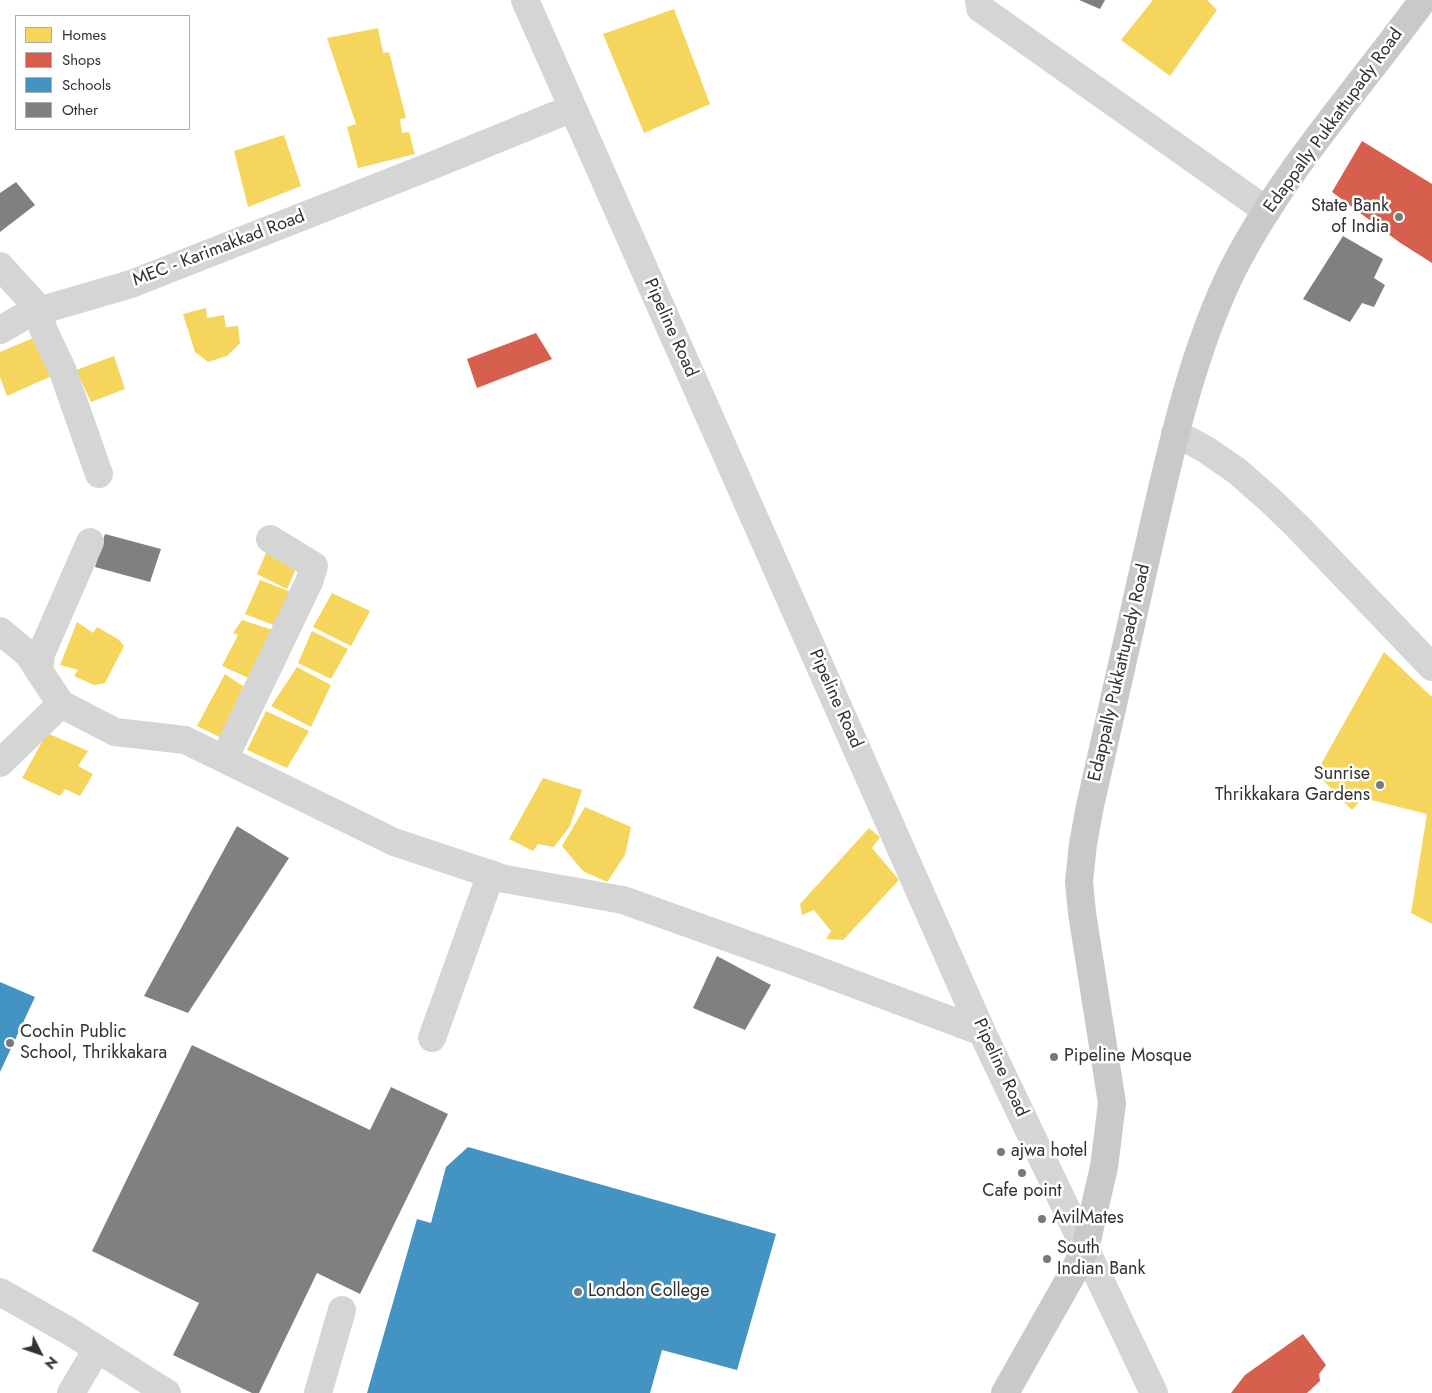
<!DOCTYPE html>
<style>
body{margin:0}
#map{position:relative;width:1432px;height:1393px;overflow:hidden;background:#fff;font-family:Jost,sans-serif}
canvas{display:block}
.legend{position:absolute;left:15px;top:15px;width:175px;height:115px;box-sizing:border-box;background:#fff;border:1px solid #adadad;margin:0;padding:6px 9px;list-style:none;font-size:15px;color:#313131}
.legend li{display:flex;align-items:center;gap:10px;height:25px}
.legend b{width:25px;border:1px solid #adadad}
.north{position:absolute;left:15px;top:1328px;width:50px;height:50px;-webkit-text-stroke:4px #fff;paint-order:stroke;rotate:131deg;font-size:14px;font-weight:700;line-height:20px;text-align:center;color:#313131}
.north::after{content:'';display:block;margin:auto;width:18px;height:22px;background:#313131;clip-path:polygon(50% 0,100% 100%,50% 72%,0 100%)}
</style>
<div id="map">
<canvas width="1432" height="1393"></canvas>
<ul class="legend">
<li><b style="height:14px;background:#f6d55c"></b>Homes</li>
<li><b style="height:14px;background:#d6604d"></b>Shops</li>
<li><b style="height:14px;background:#4393c3"></b>Schools</li>
<li><b style="height:14px;background:#808080"></b>Other</li>
</ul>
<div class="north">N</div>
</div>
<script>
const ctx = document.querySelector('canvas').getContext('2d');
ctx.lineJoin = 'round';
function paint(path, color) {
  ctx.fillStyle = color;
  ctx.fill(path, 'evenodd');
}
function strokePath(path, color, width, dash) {
  ctx.strokeStyle = color;
  ctx.lineWidth = width;
  ctx.lineCap = dash ? 'butt' : 'round';
  ctx.setLineDash(dash || []);
  ctx.stroke(path);
}
function drawText(font, color, halo, rows, align = 'center') {
  ctx.font = font + ' Jost,sans-serif';
  ctx.lineWidth = 5;
  ctx.setLineDash([]);
  ctx.textBaseline = 'middle';
  ctx.strokeStyle = halo;
  ctx.fillStyle = color;
  for (const [text, x, y, turn = 0] of rows) {
    ctx.save();
    ctx.translate(x, y);
    ctx.rotate((+turn || 0) * Math.PI / 180);
    ctx.textAlign = isNaN(turn) ? turn : align;
    if (halo) ctx.strokeText(text, 0, 0);
    ctx.fillText(text, 0, 0);
    ctx.restore();
  }
}
paint(new Path2D(`
 M1153,0H1207L1217,10L1170,76L1121,40Z
 M674,9L710,104L644,133L603,34Z
 M378,28L383,53L389,52L406,118L400,119L402,133L409,132L415,154L358,168L347,127L356,124L327,38Z
 M284,135L301,186L248,207L234,151Z
 M206,308L207,318L224,315L226,327L238,326L240,343L227,356L208,362L195,352L183,314Z
 M38,336L56,374L7,396L0,377V352Z
 M114,356L125,389L91,402L76,370Z
 M269,546L298,564L287,589L257,574Z
 M260,580L294,593L281,628L245,614Z
 M332,593L370,611L351,646L313,627Z
 M242,620L279,632L253,680L222,666L238,635L233,633Z
 M77,622L93,633L97,627L118,639L124,646L105,683L94,685L74,676L78,670L60,665Z
 M312,631L348,649L331,679L298,663Z
 M1384,652L1432,697V924L1411,913L1427,814L1363,798L1352,810L1316,773Z
 M297,667L331,685L311,727L271,706Z
 M225,674L249,690L224,739L197,726Z
 M266,711L309,731L287,768L247,750Z
 M47,733L88,751L78,766L93,774L80,796L65,789L60,796L22,778Z
 M543,778L582,790L570,826L554,847L538,844L533,851L509,839Z
 M585,807L631,827L625,855L607,882L583,871L562,846Z
 M869,828L880,837L872,848L899,880L843,940L826,939L831,931L814,910L802,915L800,904Z`), '#f6d55c');
paint(new Path2D(`
 M1362,141L1432,184V263L1399,242L1332,192Z
 M536,333L552,359L477,388L467,359Z
 M1303,1334L1326,1365L1319,1374L1320,1381L1307,1393H1231L1245,1375Z`), '#d6604d');
paint(new Path2D(`
 M0,982L35,997L0,1072Z
 M468,1147L776,1234L737,1370L662,1350L650,1393H367L417,1219L431,1223L446,1167Z`), '#4393c3');
paint(new Path2D(`
 M1079,0H1105L1100,9Z
 M16,182L35,205L0,232V193Z
 M1343,236L1383,259L1374,278L1385,285L1374,307L1362,303L1350,322L1303,299Z
 M105,534L161,549L150,582L95,567Z
 M237,826L289,858L188,1013L144,996Z
 M717,956L771,985L745,1030L693,1008Z
 M192,1045L370,1130L391,1087L448,1114L360,1294L317,1273L259,1393H252L173,1355L199,1303L92,1251Z`), '#808080');
strokePath(new Path2D(`
 M525,0L982,1032L1154,1393
 M979,0L980,8L1267,211
 M0,266L40,310L43,329L62,369L99,474
 M0,330L28,314L131,284L436,164L573,108
 M1175,433L1205,449L1237,471L1270,500L1298,527L1432,667
 M0,631L28,654L61,704L115,732L185,740L394,842L505,879L623,900L785,958L982,1032
 M39,671L41,654L90,542
 M224,759L309,582L314,566L270,539
 M0,763L61,704
 M432,1038L491,874
 M0,1292L69,1331L167,1393
 M71,1393L97,1349
 M318,1393L342,1310`), '#d5d5d5', 28);
strokePath(new Path2D(`
 M1005,1393L1073,1273L1085,1249L1104,1167L1112,1103L1082,913L1079,882L1083,844L1090,806C1110,715 1131,624 1152,532C1172,445 1193,350 1233,269C1283,171 1359,88 1423,0`), '#c9c9c9', 28);
for (const [x, y, r, color] of [
 [1399,217,5,"#797979"],
 [1380,785,5,"#797979"],
 [10,1043,5,"#797979"],
 [1054,1057,5,"#797979"],
 [1001,1152,5,"#797979"],
 [1022,1173,5,"#797979"],
 [1042,1219,5,"#797979"],
 [1047,1259,5,"#797979"],
 [578,1292,5,"#797979"]
]) {
  const dot = new Path2D();
  dot.arc(x, y, r, 0, 2 * Math.PI);
  ctx.fillStyle = color;
  ctx.fill(dot);
  strokePath(dot, '#fff', 2);
}
drawText('18px', '#313131', '#fff', [
 ["Edappally Pukkattupady Road",1334,121,-54],
 ["MEC - Karimakkad Road",219,249,-21],
 ["Pipeline Road",670,328,66],
 ["Edappally Pukkattupady Road",1120,673,-77],
 ["Pipeline Road",835,699,66],
 ["Pipeline Road",1000,1068,65]
]);
drawText('18px', '#313131', '#fff', [
 ["State Bank",1389,207,"right"],
 ["of India",1389,228,"right"],
 ["Sunrise",1370,775,"right"],
 ["Thrikkakara Gardens",1370,796,"right"],
 ["Cochin Public",20,1033],
 ["School, Thrikkakara",20,1054],
 ["Pipeline Mosque",1064,1057],
 ["ajwa hotel",1011,1152],
 ["Cafe point",1022,1192,"center"],
 ["AvilMates",1052,1219],
 ["South",1057,1249],
 ["Indian Bank",1057,1270],
 ["London College",588,1292]
], 'left');
</script>
